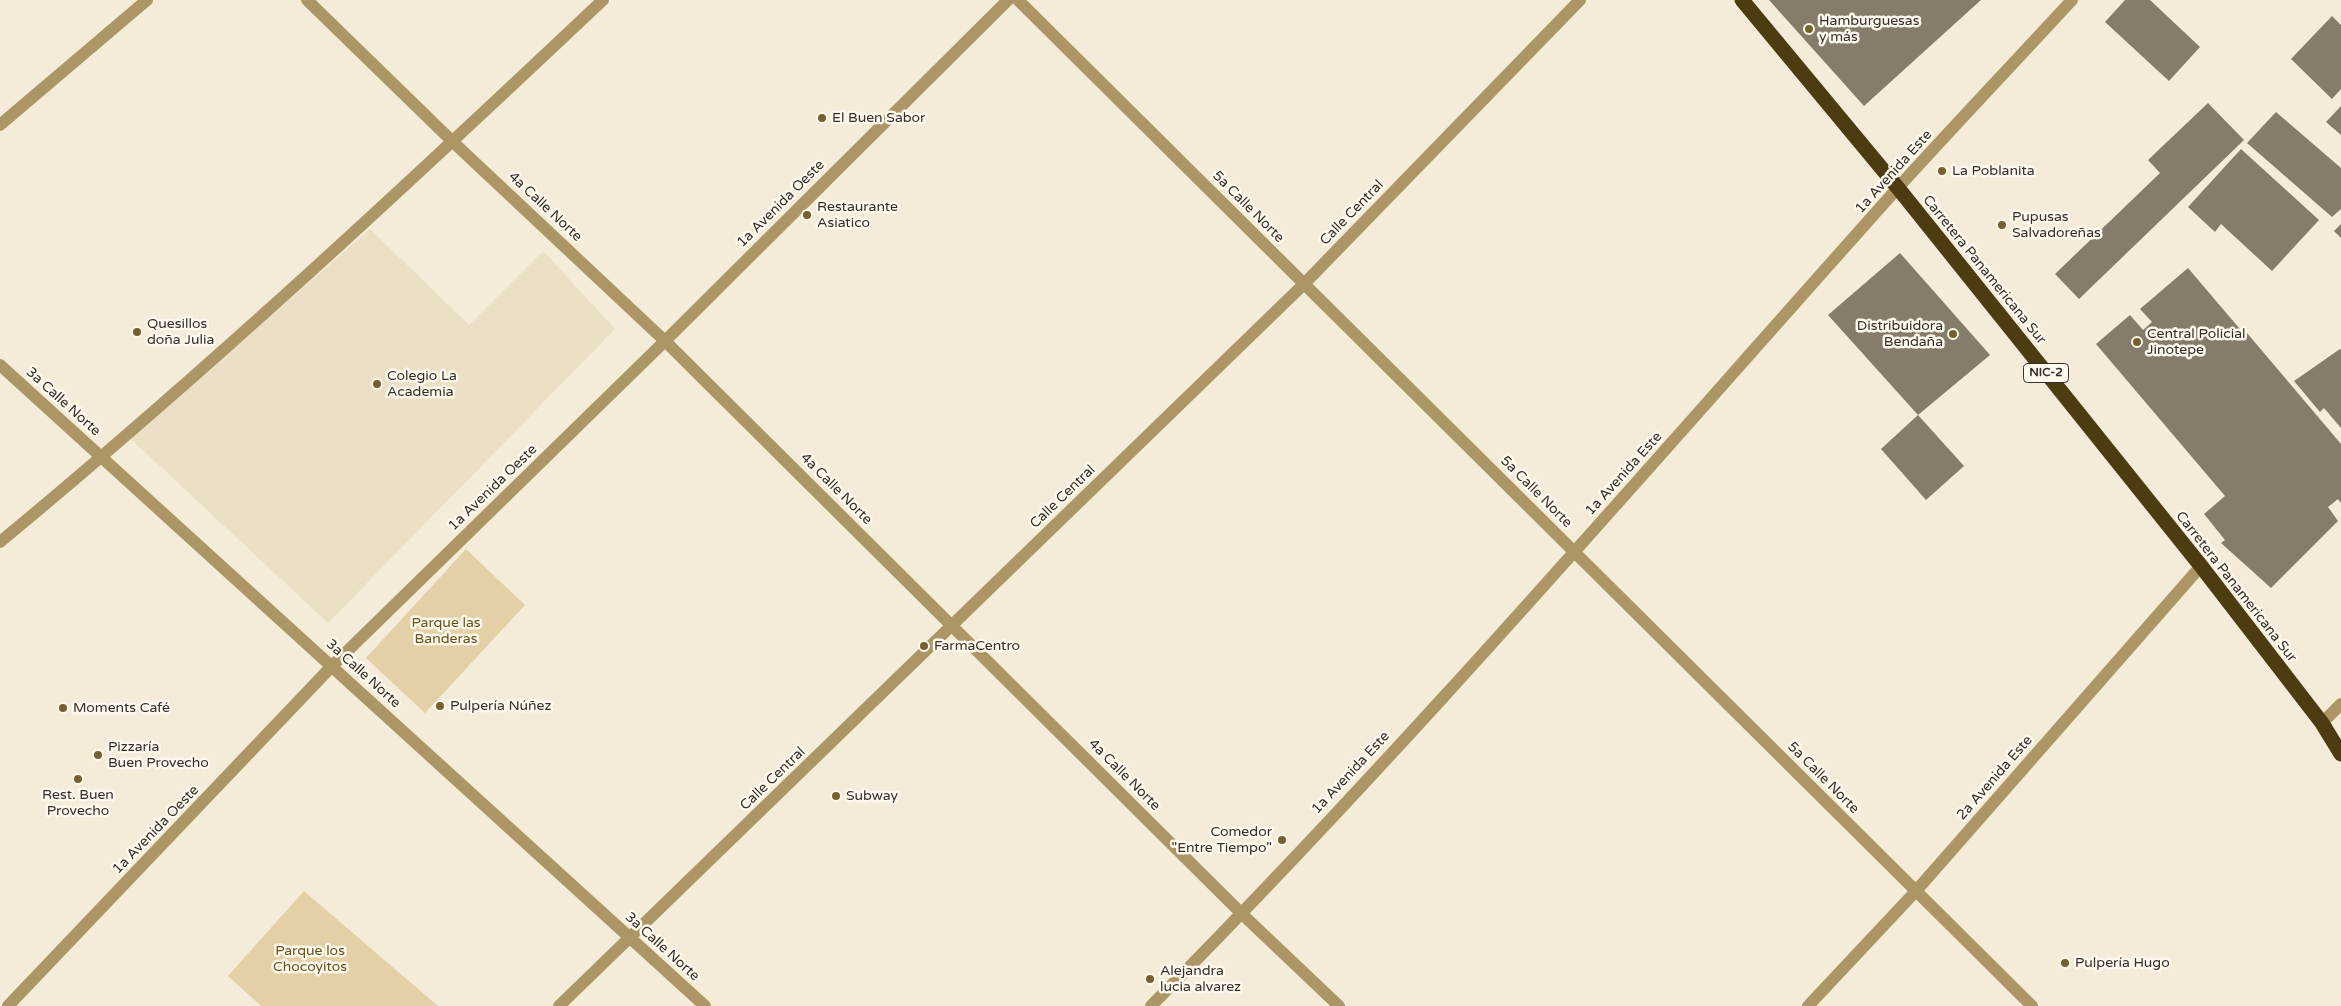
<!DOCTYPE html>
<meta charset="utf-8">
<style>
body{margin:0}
canvas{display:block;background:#f4ebd8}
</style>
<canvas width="2341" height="1006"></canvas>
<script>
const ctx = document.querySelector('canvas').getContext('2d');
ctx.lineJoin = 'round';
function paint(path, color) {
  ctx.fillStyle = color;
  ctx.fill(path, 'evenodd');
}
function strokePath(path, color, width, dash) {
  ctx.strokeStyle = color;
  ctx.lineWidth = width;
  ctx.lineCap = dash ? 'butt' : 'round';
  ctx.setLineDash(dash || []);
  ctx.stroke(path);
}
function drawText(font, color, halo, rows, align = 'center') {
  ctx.font = font + ' "Varela Round",sans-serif';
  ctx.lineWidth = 5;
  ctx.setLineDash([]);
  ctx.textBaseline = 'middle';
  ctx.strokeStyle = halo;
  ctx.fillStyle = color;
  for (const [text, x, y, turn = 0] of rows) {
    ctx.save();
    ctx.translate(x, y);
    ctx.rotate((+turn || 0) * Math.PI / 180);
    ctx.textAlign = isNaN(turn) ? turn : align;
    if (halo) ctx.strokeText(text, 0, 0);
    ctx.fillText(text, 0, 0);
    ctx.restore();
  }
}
paint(new Path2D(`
 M370,229L469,325L543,251L615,329L328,623L131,439Z`), '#ebdfc6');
paint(new Path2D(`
 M466,549L525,605L425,713L366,658Z
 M304,891L438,1006H261L228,976Z`), '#e4d0a6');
paint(new Path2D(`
 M1769,0H1981L1864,106Z
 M2125,0H2150L2200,47L2169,81L2105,22Z
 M2332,16L2341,25V89L2332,99L2291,59Z
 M2208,103L2244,140L2079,299L2055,274L2160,173L2148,160Z
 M2341,106V135L2326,122Z
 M2276,112L2341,168V209L2332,217L2247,143Z
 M2241,149L2319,220L2272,271L2221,224L2215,232L2188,207Z
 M2341,224V238L2334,231Z
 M1900,253L1990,355L1918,415L1828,315Z
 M2188,268L2245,335L2247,333L2341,444V503L2338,499L2328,507L2338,521L2271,588L2221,543L2225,540L2204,514L2225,496L2096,344L2130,315L2143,330L2152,322L2140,309Z
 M2340,349L2341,350V428L2324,408L2320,412L2294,381Z
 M1918,415L1964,466L1926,500L1881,449Z`), '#857c6c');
strokePath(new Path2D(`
 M307,0L453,142L665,341L1242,914L1339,1006
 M1018,0L2032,1006
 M0,125L147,0
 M0,365L705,1006
 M0,542C208,370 407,185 603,0
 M2322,723L2341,704
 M8,1006L332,666L665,341L1008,0
 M559,1006L1304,284L1580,0
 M1151,1006C1410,745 1650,465 1895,191C1953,127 2013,64 2072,0
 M1808,1006L1916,891L2201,566`), '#ad9665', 12);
strokePath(new Path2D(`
 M1742,0L1898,188L2201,566L2322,723L2341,754`), '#4d3b11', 15);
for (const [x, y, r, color] of [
 [1809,29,5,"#766030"],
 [822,118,5,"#766030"],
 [1942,171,5,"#766030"],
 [807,215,5,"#766030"],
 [2002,225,5,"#766030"],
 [137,332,5,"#766030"],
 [1953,334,5,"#766030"],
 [2137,342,5,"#766030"],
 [377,384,5,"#766030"],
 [924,646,5,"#766030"],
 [440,706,5,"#766030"],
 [63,708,5,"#766030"],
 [98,755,5,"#766030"],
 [78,779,5,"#766030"],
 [836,796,5,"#766030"],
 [1282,840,5,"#766030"],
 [2065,963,5,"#766030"],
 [1150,979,5,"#766030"]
]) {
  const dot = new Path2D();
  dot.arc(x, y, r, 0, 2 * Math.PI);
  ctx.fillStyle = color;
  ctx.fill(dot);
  strokePath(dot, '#fef8ed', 2);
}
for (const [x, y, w] of [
 [2046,373,45]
]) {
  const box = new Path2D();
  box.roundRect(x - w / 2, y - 9.5, w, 19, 4);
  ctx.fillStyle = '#fef8ed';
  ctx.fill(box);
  strokePath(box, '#343029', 1);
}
drawText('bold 12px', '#343029', null, [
 ["NIC-2",2046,373]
]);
drawText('14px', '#343029', '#fef8ed', [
 ["Hamburguesas",1819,21],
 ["y más",1819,37],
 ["El Buen Sabor",832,118],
 ["La Poblanita",1952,171],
 ["Restaurante",817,207],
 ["Asiatico",817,223],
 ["Pupusas",2012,217],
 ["Salvadoreñas",2012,233],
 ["Quesillos",147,324],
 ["doña Julia",147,340],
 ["Distribuidora",1943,326,"right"],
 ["Bendaña",1943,342,"right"],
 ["Central Policial",2147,334],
 ["Jinotepe",2147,350],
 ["Colegio La",387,376],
 ["Academia",387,392],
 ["FarmaCentro",934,646],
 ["Pulpería Núñez",450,706],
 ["Moments Café",73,708],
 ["Pizzaría",108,747],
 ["Buen Provecho",108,763],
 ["Rest. Buen",78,795,"center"],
 ["Provecho",78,811,"center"],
 ["Subway",846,796],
 ["Comedor",1272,832,"right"],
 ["\"Entre Tiempo\"",1272,848,"right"],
 ["Pulpería Hugo",2075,963],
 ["Alejandra",1160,971],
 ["lucia alvarez",1160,987]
], 'left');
drawText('14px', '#343029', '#fef8ed', [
 ["1a Avenida Este",1894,172,-48],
 ["1a Avenida Oeste",781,204,-45],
 ["4a Calle Norte",545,207,43],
 ["5a Calle Norte",1248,207,45],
 ["Calle Central",1352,213,-46],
 ["Carretera Panamericana Sur",1984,270,51],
 ["3a Calle Norte",63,402,42],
 ["1a Avenida Este",1624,474,-48],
 ["1a Avenida Oeste",493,488,-44],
 ["4a Calle Norte",836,489,45],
 ["5a Calle Norte",1536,492,45],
 ["Calle Central",1063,497,-44],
 ["Carretera Panamericana Sur",2236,587,52],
 ["3a Calle Norte",363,674,42],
 ["1a Avenida Este",1351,773,-47],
 ["4a Calle Norte",1124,775,45],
 ["5a Calle Norte",1823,778,45],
 ["2a Avenida Este",1995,778,-49],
 ["Calle Central",773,779,-44],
 ["1a Avenida Oeste",156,830,-46],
 ["3a Calle Norte",662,947,42]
]);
drawText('14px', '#68511c', '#fef8ed', [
 ["Parque las",446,623],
 ["Banderas",446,639],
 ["Parque los",310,951],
 ["Chocoyitos",310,967]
]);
</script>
